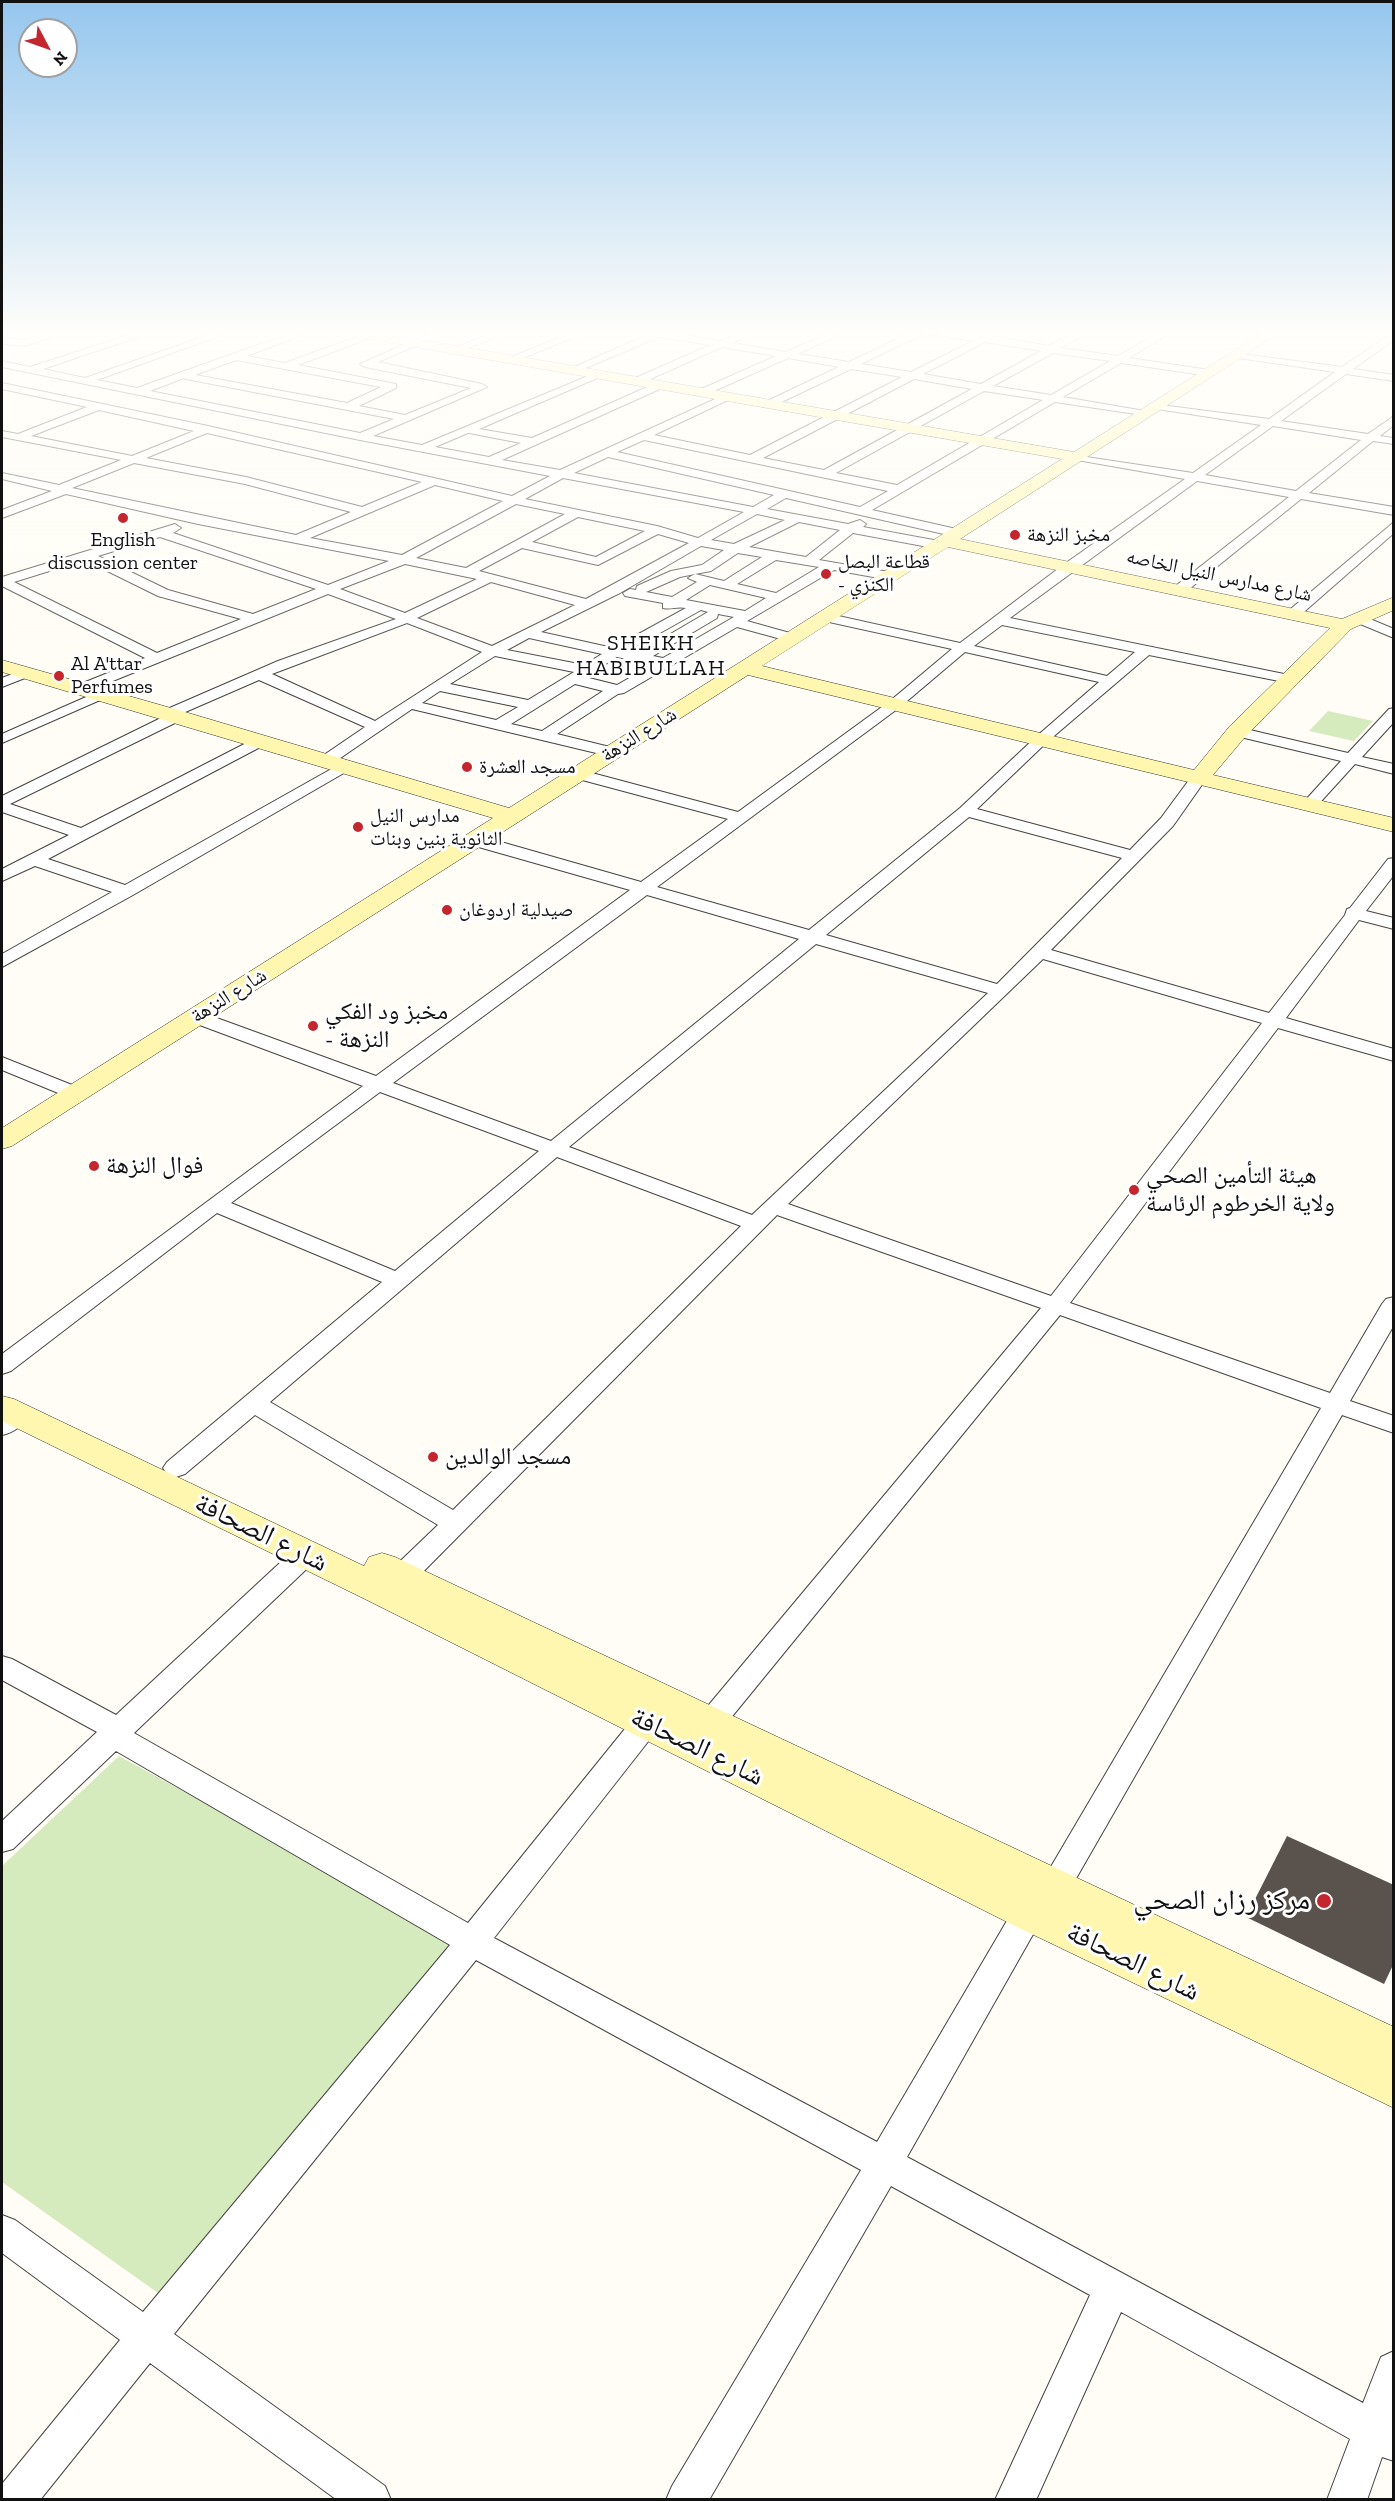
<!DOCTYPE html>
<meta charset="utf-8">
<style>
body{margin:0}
#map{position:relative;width:1395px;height:2501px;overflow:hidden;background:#fffdf5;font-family:"Zilla Slab",serif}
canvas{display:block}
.frame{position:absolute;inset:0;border:3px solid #111;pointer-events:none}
.north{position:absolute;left:18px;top:18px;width:60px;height:60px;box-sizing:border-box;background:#fff;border:2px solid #a0a0a0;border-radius:50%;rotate:131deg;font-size:16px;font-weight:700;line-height:24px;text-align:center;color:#111}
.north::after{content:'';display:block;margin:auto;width:21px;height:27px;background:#c4262e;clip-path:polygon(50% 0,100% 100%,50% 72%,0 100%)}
</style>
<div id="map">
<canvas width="1395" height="2501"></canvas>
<div class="frame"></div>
<div class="north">N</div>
</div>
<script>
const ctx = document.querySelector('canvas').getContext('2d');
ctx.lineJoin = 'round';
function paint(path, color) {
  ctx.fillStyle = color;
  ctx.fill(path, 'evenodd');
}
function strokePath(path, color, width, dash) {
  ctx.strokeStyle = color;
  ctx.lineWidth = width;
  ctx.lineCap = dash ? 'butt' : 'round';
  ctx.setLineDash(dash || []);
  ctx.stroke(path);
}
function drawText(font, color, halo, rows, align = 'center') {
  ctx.font = font + ' "Zilla Slab","Noto Naskh Arabic",serif';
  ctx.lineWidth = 6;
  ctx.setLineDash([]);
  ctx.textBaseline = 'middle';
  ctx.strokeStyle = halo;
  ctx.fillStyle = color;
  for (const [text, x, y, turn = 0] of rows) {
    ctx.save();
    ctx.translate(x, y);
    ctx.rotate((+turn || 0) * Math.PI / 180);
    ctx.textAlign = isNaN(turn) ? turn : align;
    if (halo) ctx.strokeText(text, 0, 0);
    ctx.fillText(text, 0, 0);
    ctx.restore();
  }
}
paint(new Path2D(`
 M1328,711L1373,721L1354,741L1309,731Z
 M119,1756L458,1942L165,2298L2,2182V1866Z`), '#d5ebbd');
paint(new Path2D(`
 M1287,1836L1394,1885V1963L1384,1984L1246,1917Z`), '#5a524d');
const street = new Path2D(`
 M55,330H70L25,346L2,344V338L24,340Z
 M144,330H159L43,369L85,378L214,333L222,335L97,380L137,388L300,330H315L247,356L285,363L370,332L375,335L373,337L298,365L396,384V388L359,406L405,415L471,388L365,367L360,364L414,340L419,343L417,345L378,362L482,384L487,387L373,436L422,445L593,374L602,376L479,429L532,438L654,384H662V388L502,460L560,470L724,395L728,396V400L654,435L750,455L902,377L851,369L771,407H763V403L839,367L788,358L705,395H697V391L776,356L722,347L639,384H631V380L710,345L659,337L574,373L565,371L647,335L630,330H660L720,341L745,330H758L732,343L786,352L836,330H849L798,354L849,362L916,330H942L986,335L1049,346L1079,330H1091L1061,348L1118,356L1163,330H1175L1129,358L1209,370L1214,373L1209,376L1121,363L1063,397L1145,411L1150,414L1149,416L1055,402L872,510L961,530L963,533L961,536L957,537L786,498L767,509L848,524L860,520L866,524L863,527L939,541L945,545L939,549L853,533L819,560L895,573L897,576L895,579L890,580L834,570L747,621L797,635L799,638L797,641L792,642L737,627L624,693L618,694L557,734L618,749L621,752L618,755L613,757L412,709L333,763H321L319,760L321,757L365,727L259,680L183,713L186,716L183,719L10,804L81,828L256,738H266L269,741L266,744L48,859L125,885L342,763H354L356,766L133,895L2,967V954L112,892L35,866L2,881V869L69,835L2,812V796L165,716L163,713L165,710L278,661L396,619L328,594L88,691H78L76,688L78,685L145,658L2,586V577L175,524L181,528L173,533L328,585L389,561L198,524L66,494L2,518V510L52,491L2,479V473L59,485L121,460L2,437V431L18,434L87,407L2,389V383L208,426L512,496L550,476L360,440L2,367V361L30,367ZM925,333L973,341L911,372L861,364ZM985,342L1041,351L981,384L923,374ZM1053,353L1110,361L1051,395L993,386ZM236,360L381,387L347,403L195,375ZM184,378L186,379L394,419L360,433L150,391ZM914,379L972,389L824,470L763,458ZM984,391L1043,400L897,485L836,473ZM99,410L194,431L132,456L31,436ZM207,433L422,482L362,507L246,477L146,458ZM468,433H469L521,443L489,457L435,447ZM644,440L888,491L860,507L617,452ZM608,457L774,495L753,507L574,473ZM134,463L245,484L351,512L296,535L72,488ZM563,478L744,512L698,538L657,526L525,499ZM435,485L503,501L402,555L310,538ZM516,504L565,514L466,568L416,558ZM757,514L785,520L734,544L711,540ZM578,517L645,531L596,557L532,542ZM799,522L840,530L806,557L749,547ZM658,534L689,543L586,599L479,571L522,548L598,565ZM160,537L316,589L253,614L168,590L98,556ZM701,546L724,550L702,565L671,571L637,586L636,590L630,589L623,593L625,596L663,603V608C671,610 677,606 686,608L613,648L541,632L620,593ZM738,553L762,557L724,581L695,574L711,571ZM85,560L158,596L241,619L157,653L14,582ZM776,560L819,567L776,593L737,584ZM405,564L477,579L405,613L340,589ZM695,574L688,578L697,582L672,597L646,592L680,577ZM491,582L575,605L492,646L417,618ZM710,585L766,598L745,611L686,600ZM701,610L708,612L638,653L628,651ZM718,614L734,617L663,658L653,656L717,618ZM407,623L482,652L375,721L272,674ZM529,638L602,654L584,665L507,650ZM495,656L574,672L528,700L450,684ZM617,657L652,665L617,685L585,677ZM575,684L603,691L542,731L511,724ZM440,691L518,707L496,720L422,703Z
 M422,330H436L404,343L396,341Z
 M499,330H513L459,352L450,350Z
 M578,330H592L513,362L504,360Z
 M1240,330H1265L1276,334L1271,337Z
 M1394,332V340L1353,369L1394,375V381L1346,374L1281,421L1368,434L1394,416V425L1380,436L1394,438V444L1373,441L1309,493L1394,507V515L1301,499L1183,594H1173L1171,591L1173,588L1289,497L1197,481L1010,618L1289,675L1296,679L1289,683L1149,655L1047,742L977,809L1130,850L1161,818L1192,776H1204L1206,779L1173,826L1051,950L1269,1013L1345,915L1347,909L1350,908L1388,859L1394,858V875L1366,911L1394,918V929L1359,920L1286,1018L1394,1049V1061L1278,1028L1070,1303L1330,1393L1382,1304L1386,1299L1394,1297V1325L1350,1401L1394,1416V1433L1342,1415L1066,1896L1055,1900L1044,1896L1039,1887L1321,1408L1060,1315L712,1741L702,1744L692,1741L687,1733L692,1725L1041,1308L777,1215L412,1583L402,1586L392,1583L388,1576L392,1569L438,1525L255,1415L185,1474L176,1477L167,1474L163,1468L167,1462L382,1282L217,1213L11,1371L2,1374V1354L363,1086L189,1021L186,1017L189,1013H203L376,1076L630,890L468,844L466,840L468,836H480L641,882L728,819L571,777L569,774L571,771L577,769L738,812L890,701L952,649L820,620L818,617L820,614L825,613L960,643L1063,565L1185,479L1077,460L1071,457L1073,455L1193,473L1261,425L1157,409L1153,408V404L1269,419L1335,372L1238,358L1233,355L1234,353L1342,367ZM1273,426L1361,440L1296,491L1205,475ZM1002,625L1135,652L1107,676L974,646ZM965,652L1099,682L1037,736L960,808L809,930L657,887L900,707ZM969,817L1122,858L997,984L826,935ZM647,895L799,939L551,1141L393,1083ZM816,944L988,993L752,1215L569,1147ZM1043,959L1262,1023L1051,1296L788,1204ZM380,1092L539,1151L395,1271L231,1203ZM557,1157L741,1226L453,1510L270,1402Z
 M1394,522V533L1297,618H1287L1285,615L1287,612Z
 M1358,614L1394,629V638L1353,621L1351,618Z
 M25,669L30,670L32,673L30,676L2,687V678Z
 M102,690L109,694L107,697L2,743V734Z
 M1394,708V722L1362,757L1394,764V774L1355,764L1315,808L1309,810L1301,805L1341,761L1232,735L1229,732L1237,727L1348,753L1389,709Z
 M2,1057L82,1089L85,1093L82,1097H68L2,1070Z
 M18,1407L27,1409L30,1415C24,1425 13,1433 2,1435V1415Z
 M306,1544L315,1547L319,1554L315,1561L134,1733L468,1923L645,1704L655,1701L665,1704L669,1712L665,1720L494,1938L877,2142L1018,1902L1029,1899L1040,1902L1045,1912L1040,1922L907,2157L1363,2403L1381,2357L1394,2351V2461L1382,2457L1367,2500H1327L1350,2439L1121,2312L1036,2500H995L1090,2295L891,2186L709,2500H666L672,2486L861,2170L476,1960L174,2334L385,2486L391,2500H337L150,2363L40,2500H2V2484L120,2340L2,2253V2215L15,2220L143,2312L450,1945L116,1751L13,1849L2,1852V1821L97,1732L2,1680V1656L12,1659L116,1715L297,1547Z`);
const secondary = new Path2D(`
 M333,330H364L1074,452L1267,330H1284L960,539L1342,619L1394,597V610L1351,629L1245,737L1213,775L1394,818V832L748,675L12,1146L2,1149V1128L493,818L2,672V660L185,712L509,808L1062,459L340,334ZM948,547L1330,628L1229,727L1194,770L762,666Z
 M2,1396L14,1399L364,1566L369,1557L382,1553L395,1557L1394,2027V2108L1013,1925L373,1603L2,1421Z`);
strokePath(street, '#444', 2);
strokePath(secondary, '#333', 1);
paint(street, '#fff');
paint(secondary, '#fff6b0');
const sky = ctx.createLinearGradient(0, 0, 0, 680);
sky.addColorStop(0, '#95c6ee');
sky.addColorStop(0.49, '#fffefa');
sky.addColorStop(1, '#fffefa00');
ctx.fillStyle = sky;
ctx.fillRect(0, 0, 1395, 680);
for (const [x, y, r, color] of [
 [123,518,6,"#c4262e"],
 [1015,535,6,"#c4262e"],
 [826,574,6,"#c4262e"],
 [59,676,6,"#c4262e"],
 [467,767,6,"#c4262e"],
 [358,827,6,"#c4262e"],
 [447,910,6,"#c4262e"],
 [313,1026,6,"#c4262e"],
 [94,1166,6,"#c4262e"],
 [1134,1190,6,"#c4262e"],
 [433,1457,6,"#c4262e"],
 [1324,1901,8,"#c4262e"]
]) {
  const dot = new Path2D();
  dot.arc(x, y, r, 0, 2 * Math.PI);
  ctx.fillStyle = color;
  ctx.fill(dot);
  strokePath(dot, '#fff', 2);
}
drawText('20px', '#111', '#fff', [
 ["مخبز النزهة",1027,535],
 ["English",123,540,"center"],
 ["discussion center",123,563,"center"],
 ["قطاعة البصل",838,562],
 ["- الكنزي",838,585],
 ["Al A'ttar",71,664],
 ["Perfumes",71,687],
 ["مسجد العشرة",479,767],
 ["مدارس النيل",370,816],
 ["الثانوية بنين وبنات",370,839],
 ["صيدلية اردوغان",459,910]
], 'left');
drawText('20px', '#111', '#fff', [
 ["شارع مدارس النيل الخاصه",1219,576,12],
 ["شارع النزهة",639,735,-32],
 ["شارع النزهة",229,996,-32]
]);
ctx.letterSpacing = '1.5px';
drawText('22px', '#111', '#fff', [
 ["SHEIKH",651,644],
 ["HABIBULLAH",651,669]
]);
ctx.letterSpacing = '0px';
drawText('24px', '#111', '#fff', [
 ["مخبز ود الفكي",325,1012],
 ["- النزهة",325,1040],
 ["فوال النزهة",106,1166],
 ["هيئة التأمين الصحي",1146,1176],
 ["ولاية الخرطوم الرئاسة",1146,1204],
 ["مسجد الوالدين",445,1457]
], 'left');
drawText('28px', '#111', '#fff', [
 ["شارع الصحافة",261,1533,26],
 ["شارع الصحافة",697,1747,26],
 ["شارع الصحافة",1133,1962,26]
]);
drawText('28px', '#111', '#fff', [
 ["مركز رزان الصحي",1310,1901]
], 'right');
</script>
